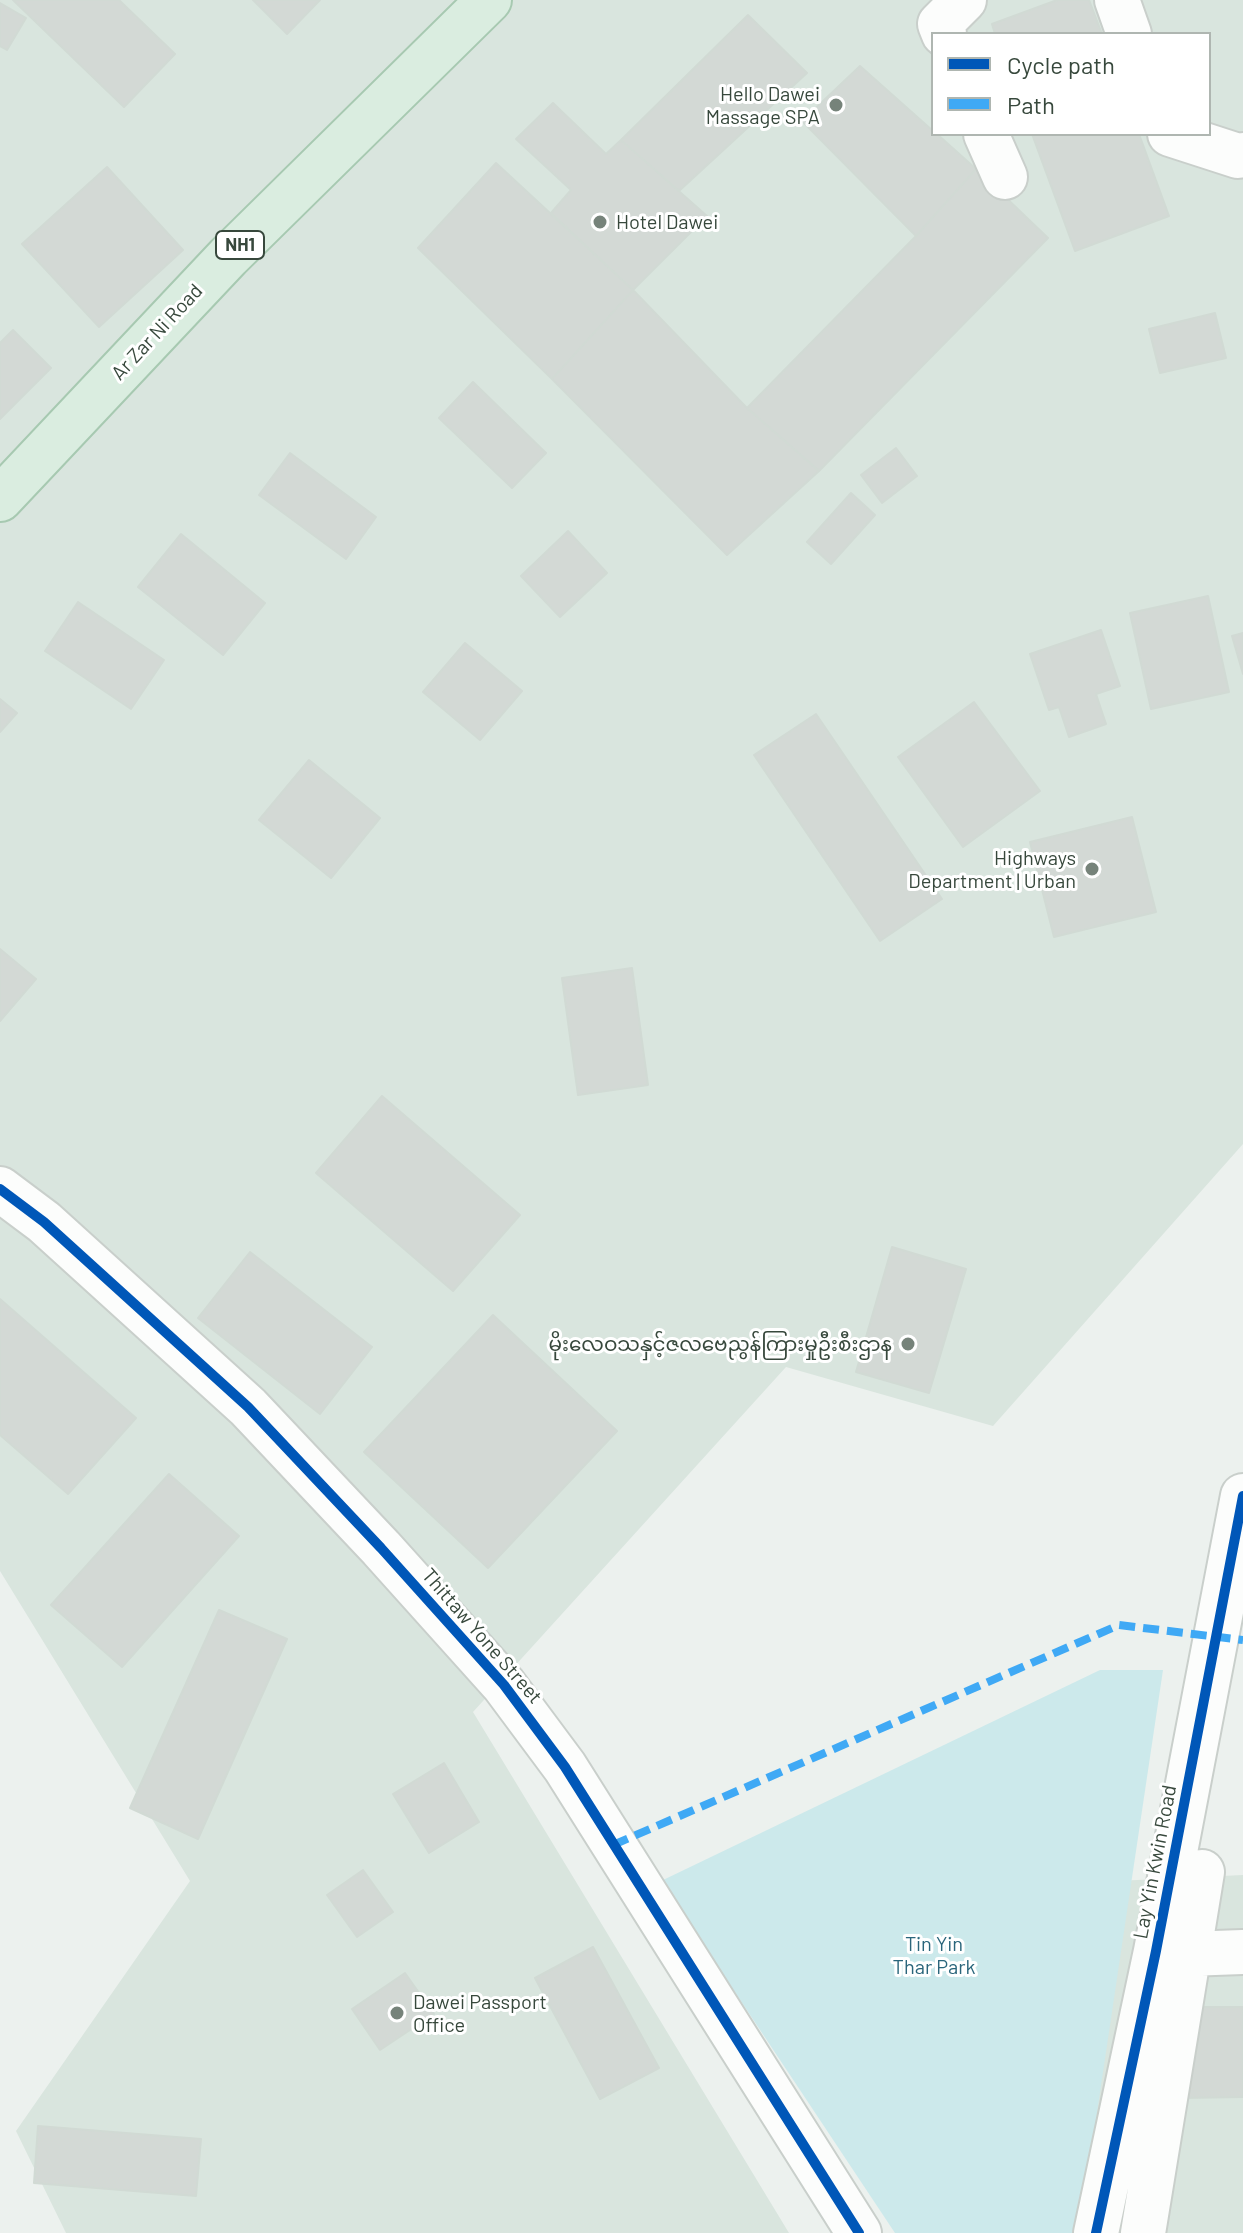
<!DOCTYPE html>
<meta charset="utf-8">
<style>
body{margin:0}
#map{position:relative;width:1243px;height:2233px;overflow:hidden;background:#ecf1ee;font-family:Barlow,sans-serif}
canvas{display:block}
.legend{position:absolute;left:931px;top:32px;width:280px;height:104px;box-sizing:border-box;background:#fff;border:2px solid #afb6b1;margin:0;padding:10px 14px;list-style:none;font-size:24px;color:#37483c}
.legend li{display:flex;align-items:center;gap:16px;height:40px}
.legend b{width:40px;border:2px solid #afb6b1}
</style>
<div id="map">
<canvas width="1243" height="2233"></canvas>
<ul class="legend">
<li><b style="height:10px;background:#0057b8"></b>Cycle path</li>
<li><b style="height:10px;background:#3fa9f5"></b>Path</li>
</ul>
</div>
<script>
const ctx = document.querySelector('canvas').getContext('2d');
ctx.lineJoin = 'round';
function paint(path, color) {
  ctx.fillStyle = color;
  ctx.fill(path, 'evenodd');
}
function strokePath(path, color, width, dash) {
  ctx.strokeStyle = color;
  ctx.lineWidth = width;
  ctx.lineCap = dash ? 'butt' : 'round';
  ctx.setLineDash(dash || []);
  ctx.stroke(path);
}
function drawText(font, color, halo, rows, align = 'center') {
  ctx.font = font + ' Barlow,"Noto Sans Myanmar",sans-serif';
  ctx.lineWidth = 6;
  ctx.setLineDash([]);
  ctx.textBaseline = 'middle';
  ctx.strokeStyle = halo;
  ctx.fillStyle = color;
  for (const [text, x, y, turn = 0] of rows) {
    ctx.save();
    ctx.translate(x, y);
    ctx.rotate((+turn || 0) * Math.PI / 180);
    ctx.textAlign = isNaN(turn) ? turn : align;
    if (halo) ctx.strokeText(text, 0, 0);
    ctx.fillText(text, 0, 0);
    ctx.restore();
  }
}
paint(new Path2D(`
 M0,0H1243V1144L993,1426L786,1367L473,1712L789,2233H66L16,2131L190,1881L0,1571ZM933,34H1209V134H933Z
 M1243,1875V2233H1065L1116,1881Z`), '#d9e5de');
paint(new Path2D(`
 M1100,1670H1163L1079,2233H895L661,1881Z`), '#cce9eb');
const building = new Path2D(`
 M13,0H119L175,54L124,107Z
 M253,0H320L287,34Z
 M1057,0H1089L1102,34H995L992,24Z
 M0,3L26,18L7,50L0,46Z
 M748,15L807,73L679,191L621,140Z
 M860,66L933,131V134H937L976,169L916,236L802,121Z
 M553,103L606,154L621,140L707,216L633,290L551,213L571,190L516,139Z
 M1032,134H1139L1169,216L1075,251Z
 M496,163L633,290L552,379L418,248Z
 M107,167L183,250L99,327L22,244Z
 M976,169L1048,238L819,471L747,408L916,236Z
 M633,290L747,408L819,471L727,555L552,379Z
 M1215,313L1226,358L1160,373L1149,329Z
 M13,330L51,368L0,419V343Z
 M473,382L546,453L512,488L439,418Z
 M896,448L917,476L882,503L861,475Z
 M290,453L376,517L346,559L259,495Z
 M851,493L875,515L831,564L807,542Z
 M568,531L607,573L560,617L521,576Z
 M181,534L265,603L223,655L138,587Z
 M1208,596L1229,692L1151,709L1130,613Z
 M78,602L164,660L131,709L45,651Z
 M1101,630L1120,686L1096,694L1106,724L1069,737L1059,707L1049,710L1030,654Z
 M1243,633V674L1232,636Z
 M465,643L522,691L480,740L423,692Z
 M0,699L17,713L0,732Z
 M974,702L1040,791L963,847L898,757Z
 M816,714L942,899L880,941L754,755Z
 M309,760L380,818L331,878L259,820Z
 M1132,817L1156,912L1054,937L1030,842Z
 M0,949L36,979L0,1021Z
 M632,968L648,1085L578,1095L562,978Z
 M382,1096L520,1215L453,1291L316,1173Z
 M892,1247L966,1269L929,1393L856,1372Z
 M250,1252L372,1347L320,1414L198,1318Z
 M0,1299L136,1418L68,1494L0,1435Z
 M493,1315L617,1431L488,1568L364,1452Z
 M169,1474L239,1536L122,1667L51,1605Z
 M219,1610L287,1639L198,1839L130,1808Z
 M444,1763L479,1822L429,1853L393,1794Z
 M363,1870L393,1912L357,1937L327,1895Z
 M593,1947L659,2068L600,2099L535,1978Z
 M405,1973L434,2014L380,2050L352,2009Z
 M1181,2007H1243V2097L1181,2098Z
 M38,2126L201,2139L196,2196L34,2183Z`);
paint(building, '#d3d9d5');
strokePath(building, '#d1dad4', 2);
const minor = new Path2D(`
 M1117,0L1129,34
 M944,34L940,24L964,0
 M986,134L1005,177
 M1170,134L1238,156L1243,155
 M0,1189L44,1222L248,1407L381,1548L504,1685L565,1767L859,2233
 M1158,1951L1187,1954L1243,1952
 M1096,2233L1156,1951L1243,1496
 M1143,2233L1202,1872`);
const highway = new Path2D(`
 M0,499L228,257L489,0`);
strokePath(minor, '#c9cfcb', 48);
strokePath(highway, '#a7c9b1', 48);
strokePath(minor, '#fcfdfc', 44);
strokePath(highway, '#daede0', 44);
strokePath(new Path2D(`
 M613,1845L1119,1625L1243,1640`), '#3fa9f5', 8, [16, 8]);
strokePath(new Path2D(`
 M0,1189L44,1222L248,1407L381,1548L504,1685L565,1767L859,2233
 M1096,2233L1156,1951L1243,1496`), '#0057b8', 10);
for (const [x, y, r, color] of [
 [836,105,8,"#76837a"],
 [600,222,8,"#76837a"],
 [1092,869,8,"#76837a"],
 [908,1344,8,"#76837a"],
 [397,2013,8,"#76837a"]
]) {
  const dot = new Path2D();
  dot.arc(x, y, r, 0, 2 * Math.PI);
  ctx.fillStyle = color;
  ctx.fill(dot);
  strokePath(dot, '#fff', 3);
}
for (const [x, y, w] of [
 [240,245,48]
]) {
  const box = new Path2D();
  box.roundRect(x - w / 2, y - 14, w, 28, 6);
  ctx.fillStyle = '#fff';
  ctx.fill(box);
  strokePath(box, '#37483c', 2);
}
drawText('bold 18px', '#37483c', null, [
 ["NH1",240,245]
]);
drawText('20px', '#37483c', '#fff', [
 ["Hello Dawei",820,94],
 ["Massage SPA",820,117],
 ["Hotel Dawei",616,222,"left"],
 ["Highways",1076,858],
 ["Department | Urban",1076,881],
 ["မိုးလေဝသနှင့်ဇလဗေညွန်ကြားမှုဦးစီးဌာန",892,1344],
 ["Dawei Passport",413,2002,"left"],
 ["Office",413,2025,"left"]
], 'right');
drawText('20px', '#37483c', '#fff', [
 ["Ar Zar Ni Road",157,332,-47],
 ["Thittaw Yone Street",482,1636,49],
 ["Lay Yin Kwin Road",1155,1862,-79]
]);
drawText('20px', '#29657b', '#fff', [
 ["Tin Yin",934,1944],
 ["Thar Park",934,1967]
]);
</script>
